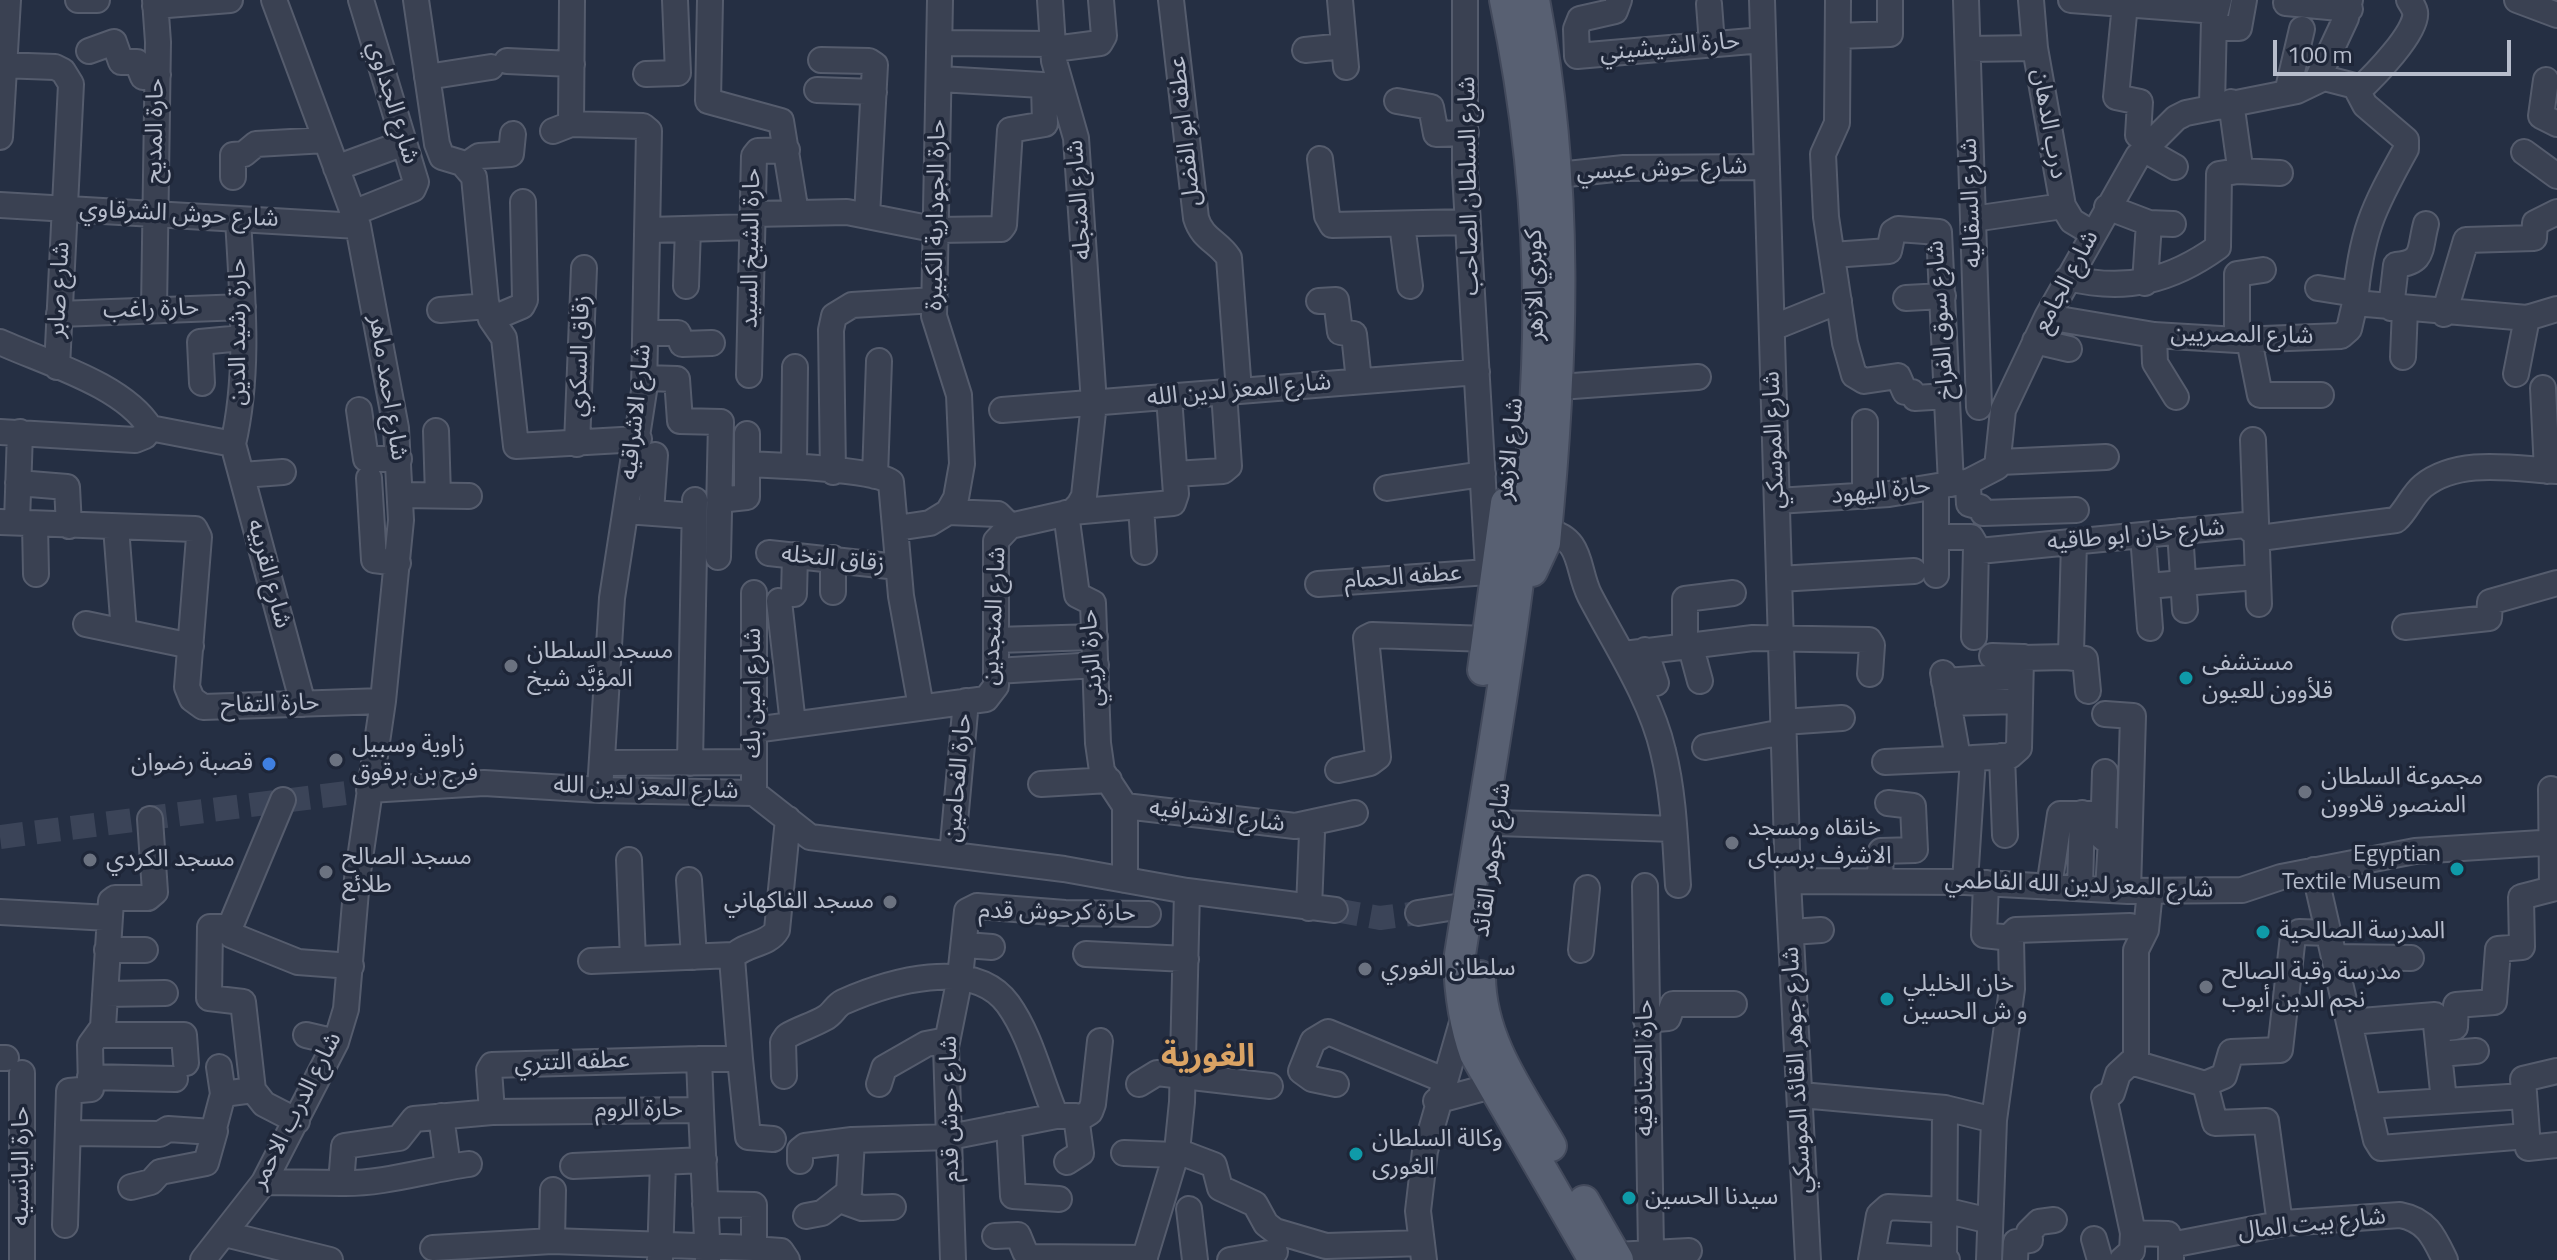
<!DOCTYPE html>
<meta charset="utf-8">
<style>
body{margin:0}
#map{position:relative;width:2557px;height:1260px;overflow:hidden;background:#252f43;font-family:"Titillium Web",sans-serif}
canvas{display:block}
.scale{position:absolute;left:2273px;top:40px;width:238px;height:36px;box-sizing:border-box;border:4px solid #b7bdcc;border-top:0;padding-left:10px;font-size:24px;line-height:28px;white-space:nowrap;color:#b7bdcc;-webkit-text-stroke:6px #1e2638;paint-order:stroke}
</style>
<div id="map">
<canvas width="2557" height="1260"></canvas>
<div class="scale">100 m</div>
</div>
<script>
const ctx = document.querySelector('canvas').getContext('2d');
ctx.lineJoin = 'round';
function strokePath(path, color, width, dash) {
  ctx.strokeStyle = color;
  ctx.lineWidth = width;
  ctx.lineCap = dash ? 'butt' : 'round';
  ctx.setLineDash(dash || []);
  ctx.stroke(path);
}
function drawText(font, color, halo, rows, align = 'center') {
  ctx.font = font + ' "Titillium Web","Noto Sans Arabic",sans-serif';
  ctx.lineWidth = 7;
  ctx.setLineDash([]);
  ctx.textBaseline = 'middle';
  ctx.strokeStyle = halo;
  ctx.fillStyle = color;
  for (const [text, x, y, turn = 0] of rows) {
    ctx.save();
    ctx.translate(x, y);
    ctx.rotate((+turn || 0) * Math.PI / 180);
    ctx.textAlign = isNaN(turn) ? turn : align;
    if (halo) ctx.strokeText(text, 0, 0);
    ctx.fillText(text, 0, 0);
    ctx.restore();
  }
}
strokePath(new Path2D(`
 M0,837L369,790
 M1335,910L1380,918L1418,913`), '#3b4458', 24, [24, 12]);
const minor = new Path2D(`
 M78,0H97
 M416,0L437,144L442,157L462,163L474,177L486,302L491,319L504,338L516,446L639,439
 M710,0L708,101L781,121L796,213
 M1171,0L1196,218C1202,239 1219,242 1229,258L1239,391
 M1340,0L1346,67
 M1465,0V173L1488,569
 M1619,0L1615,11L1580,19L1576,29L1577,56L1763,40
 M1762,0L1788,881L1808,1260
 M1838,0L1837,123L1823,154L1826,217L1845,343L1854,375L1864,381L1898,376L1905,392H1912L1915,398L1948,396
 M1966,0L1979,407
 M2031,0L2035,48L2063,206L2072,221L2092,233
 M2071,0L2216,11
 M2517,0L2557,15
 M2286,3L2350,9
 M1709,4L1712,44
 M2125,4L2116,97L2140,102L2138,135L2152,143
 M155,6L230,0
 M2214,28H2239L2244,0
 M1838,36L1890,34V0
 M940,43L1053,44
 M1054,49L1100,43L1104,36L1101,0
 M1968,49L2035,48
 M1305,50L1344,46
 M89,51L114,42L121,62H137L143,77L158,75
 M821,60L869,61L875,65L867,216
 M507,61L572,64
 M0,65L55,67L63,71L71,84L57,367
 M646,74L678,73L675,0
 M427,77L491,67
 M940,79L1059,86
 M2317,80L2346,18L2350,0
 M2546,80L2541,116L2557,124
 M817,90L874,92
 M2358,91C2372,78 2419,31 2415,12C2414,7 2411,4 2409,0
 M2287,93L2302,29
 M1397,101L1431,107L1436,134L1466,133
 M2212,105L2214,19L2219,0
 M571,124L572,0
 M553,131L571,124L643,126L649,131L644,391L612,598L600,790
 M0,137L8,0
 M2145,150L2175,167
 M2524,152L2557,176
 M1320,159L1327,216L1332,225L1468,222
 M466,165L479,156L511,154L513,134
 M336,168L404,143
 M2238,171L2280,173
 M1558,175L1624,168L1767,167
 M233,177V155L244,154L256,144L326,140
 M0,205L358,226
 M2107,207L2149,223L2173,224
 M353,213L413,189L416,182L361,0
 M753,214L847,212L938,230L1001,229L1004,225L1010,130L1045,124L1044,86
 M238,219C242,293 250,371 233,444L303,704
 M1973,219L2063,206
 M1402,224L1410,286
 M650,230L752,227
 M1832,255L1889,251L1893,232L1898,229L1939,232L1951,484
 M2068,278C2126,292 2171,281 2218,247L2219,174L2238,171L2240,167L2231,102
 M2145,283L2149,223
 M686,286L688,229
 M2318,288L2356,294
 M1906,298L1943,296
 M1319,301L1336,300L1340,332L1354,334L1359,381
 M2391,308L2396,265C2425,262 2419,250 2426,224
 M154,310L158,42L155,0
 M440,310L487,306
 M59,314L243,307
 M2444,314L2466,240L2534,238L2535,223L2557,212
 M2047,317L2154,335L2237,340L2341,336L2349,329L2355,303L2527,318L2557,309
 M491,319L522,306L525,300L523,202
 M1772,328L1839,301
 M646,333H678L682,344L712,343
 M2154,335L2155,363L2176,397
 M2237,340V274L2263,270
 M2249,340L2260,395H2321
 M2035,341L2069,349
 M0,342C46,363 124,385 150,428L233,444
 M2403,357L2405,309
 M2516,374L2527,318
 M749,375L754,156L758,151L787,150
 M645,378L677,379L680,421L721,422L718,557
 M202,383L200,342L242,338
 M1559,387L1698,377
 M2543,388L2547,471
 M359,410L366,459H399
 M1002,410L1477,372
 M1865,422V496
 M436,431L438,495
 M0,432L135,440L145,436L150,428
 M2253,440L2259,604
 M577,444L584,268
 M2000,462L2106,457
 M747,464C774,465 874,469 891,482L901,596L921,707
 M794,465L795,367
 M833,472L831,330L834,316L852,305L935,300
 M1175,474L1223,471L1229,466L1224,392
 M242,475L283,472
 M875,476L879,361
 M369,478L374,560L398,563
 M18,483L67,487L69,526
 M1966,483L1997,467L2003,410L2047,317L2138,156L2176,118L2186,113L2297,91L2324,78L2355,86L2365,105L2406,140V149C2372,210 2361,233 2355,303
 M1936,487V575
 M1387,488L1483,474
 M401,495L469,496
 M719,500L747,497V434
 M1777,501L1889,494L1962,482L1968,486L1969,504L1980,507L1983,513L2076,510
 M1141,506L1144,552
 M626,511L694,516
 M651,512L655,455
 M948,512L998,514L1010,526
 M1072,512L1173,503L1176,494L1169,397
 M1066,513L1077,595L1093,603L1098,743L1102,771L1125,806V880
 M0,522L195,529L199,537L187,687L192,699L203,707L383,701
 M17,522L20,432
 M35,524L36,574
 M116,527L124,632
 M897,528L930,523L948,512L956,498L962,464L959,395L934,316L940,0
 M1546,531C1584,538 1576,569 1590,596C1615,644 1651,698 1663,751C1674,795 1675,840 1678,885
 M2180,531L2185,610
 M2143,535L2150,628
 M1936,537H1971L1979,551L2245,525L2260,538L2396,520C2407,510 2412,495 2423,486C2459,457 2515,469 2557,471
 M769,553L898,567
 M1779,579L1914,571
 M1318,584L1488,572
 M2147,586L2257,577
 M833,592V558
 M794,594L795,555
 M779,601L793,724
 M86,624L191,646
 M2405,627L2489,618L2490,602L2557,583
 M1974,637L1976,547
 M996,640L1095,637
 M1690,644L1700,681
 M1685,645V599L1733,593
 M1645,650L1656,683
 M1624,654L1753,638L1869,640L1872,645L1870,674
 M1992,656L2023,657
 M2066,657L2085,659L2088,691
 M996,671L1096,665
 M1943,673L1958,758
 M1944,681L2019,676
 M1948,703L2019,701
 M2105,714L2133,716L2128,891
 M1783,722L1842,718
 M754,730L986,699L996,686V541L1010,526L1072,512L1079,505L1084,496L1094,403L1076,138L1054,61L1050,0
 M1705,747L1783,732
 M2002,756L2005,835
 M1885,762L1973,758
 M602,763L754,762
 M690,763L695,500
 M1338,770L1370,763L1378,757L1366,638L1372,635L1488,639
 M2105,772L2103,838L2111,839L2108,890
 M1041,784L1109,780
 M369,790L484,783L600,790L754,793L810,837L1064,869L1187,891L1335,910
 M754,793V593
 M1125,806L1295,826L1355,813
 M1498,823L1674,829
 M952,855L966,701
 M629,860L633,959
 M2314,870L2376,1140L2381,1148L2527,1136
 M689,880L694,957
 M1880,880L1881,851L1915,850L1913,806L1888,803
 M1788,881L1965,882L2128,891L2242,890L2281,877L2415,851L2557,842
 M1965,882L1973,758L2010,756L2019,748L2021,658L2066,657L2071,653L2074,542
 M1986,883L1984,935L2011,938L2012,989L1994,1120L1989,1260
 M1645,886L1651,1250
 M2049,887L2060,814H2103
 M2080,888L2082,813
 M1309,908L1312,833
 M0,912L109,918
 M1418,913L1468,905
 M230,927H210L209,998L243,1002L253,1090L264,1104L297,1121
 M230,927L283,800
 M230,927L231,935L298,962L351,966
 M1791,932L1821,930
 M2009,937L2016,930L2130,926
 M965,945L992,947
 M107,950H145
 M1581,950L1587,888
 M1086,954L1186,959
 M2334,957L2411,958
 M591,961L733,955
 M105,994L165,993
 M1646,1020L1668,1018L1673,1004H1734
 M2349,1022L2435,1015L2444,1101
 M2437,1029L2455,1027L2456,1005L2494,1002L2498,949L2522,947L2521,897L2552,889L2551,789
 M99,1035H184L186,1063
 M306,1035L336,1042
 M2439,1054L2476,1051
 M0,1058H6
 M740,1059L748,1137L773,1139
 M2136,1064V950L2146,930L2150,891
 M219,1067L223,1094
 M2557,1071L2523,1079L2528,1148L2557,1145
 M784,1076L783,1042L787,1036C799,1029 813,1025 825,1018C833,1014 835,1006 843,1002C888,982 973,956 1008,1004C1031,1036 1040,1079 1056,1116H1076L1081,1153L1067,1162
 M90,1077L175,1079
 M879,1084L884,1068L926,1044L947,1040
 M1139,1084L1157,1073L1270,1086
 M1336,1084L1312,1079L1301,1071L1313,1041L1328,1032L1444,1080
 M2205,1084L2224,1076L2231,1052L2280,1050L2293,936L2299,932L2329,933
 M2205,1084L2215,1123L2266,1121L2280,1224
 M1801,1095L1945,1108L1994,1120
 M1436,1101L1492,1086
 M2368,1106L2524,1096
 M701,1110L708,1260
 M492,1112L489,1070L492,1065L699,1059
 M441,1116L448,1167
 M1077,1120L1090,1112L1093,1104L1100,1041
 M1009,1125L1013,1196L1059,1199
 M68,1133L160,1134L168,1129L213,1132L223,1094L253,1090
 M1177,1151L1214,1165L1220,1188L1255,1204L1266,1224L1275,1231L1326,1246L1422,1243
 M1124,1153L1175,1155
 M800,1161V1150L805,1146L852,1140L950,1137L1056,1116
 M573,1166L704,1160
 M264,1182L341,1183L344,1146L399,1138L414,1119L492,1112L701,1110L699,1059H740L732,958C743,943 768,946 777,930L788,819
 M341,1183C384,1184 426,1170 469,1164
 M131,1187L151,1182L160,1172L206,1163L215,1131
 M840,1200L862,1208L893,1207
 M1189,1209L1195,1260
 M806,1216L822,1213L849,1192L852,1140
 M65,1225L69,1091L91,1089L90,1045L103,1027L111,901L115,898H148L155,892L150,819
 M2133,1233L2104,1097L2112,1093L2118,1074L2131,1062L2205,1084
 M225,1234L330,1260
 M995,1236L1018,1235L1025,1252L1031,1257L1145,1258
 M2094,1239L2100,1260
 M552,1241L553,1190
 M433,1248L552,1241L754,1248V1205L705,1204
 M753,1249L781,1251L787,1260
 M1616,1255L1689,1251
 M1872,1255L1947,1260
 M22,1260V1073
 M203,1260L264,1182L336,1042L346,1009L357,879L383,701L401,520L396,428L358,226L274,0
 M660,1260L663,1162
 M953,1260L946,1047L960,977L967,911L977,906L1065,913L1148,914
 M1144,1260L1177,1151L1182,1102L1187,891
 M1230,1260L1275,1252
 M1424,1260L1418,1211L1425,1151L1463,1019
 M1871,1260L1879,1215L1888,1207L1944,1210L1990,1221
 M1944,1260L1945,1108
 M2015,1260L2016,1242L2030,1240L2029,1232L2039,1222L2054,1220
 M2122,1260L2132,1251L2133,1233L2168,1234L2171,1245
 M2171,1260V1245L2284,1223L2400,1215C2427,1220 2434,1237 2445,1260`);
const major = new Path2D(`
 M1505,0C1528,111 1540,224 1538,337C1533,546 1491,755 1459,961C1460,995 1464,1023 1475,1054L1594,1260
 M1532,571L1545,543C1563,360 1569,181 1534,0
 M1483,670L1506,503
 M1480,976C1480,1039 1520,1093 1551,1146
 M1584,1201L1618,1260`);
strokePath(minor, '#555c6d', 28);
strokePath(major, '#434a5c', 34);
strokePath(minor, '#3a4152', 24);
strokePath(major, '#586072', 30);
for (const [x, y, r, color] of [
 [511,666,8,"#6b7280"],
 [2186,678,8,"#0f9aa8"],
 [336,760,8,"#6b7280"],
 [269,764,8,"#3f7fe0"],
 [2305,792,8,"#6b7280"],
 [1732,843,8,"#6b7280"],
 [90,860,8,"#6b7280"],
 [2457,869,8,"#0f9aa8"],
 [326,872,8,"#6b7280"],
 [890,902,8,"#6b7280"],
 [2263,932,8,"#0f9aa8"],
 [1365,969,8,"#6b7280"],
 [2206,987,8,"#6b7280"],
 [1887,999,8,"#0f9aa8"],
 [1356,1154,8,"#0f9aa8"],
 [1629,1198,8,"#0f9aa8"]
]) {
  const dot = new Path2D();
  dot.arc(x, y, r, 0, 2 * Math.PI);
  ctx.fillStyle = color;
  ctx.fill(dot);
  strokePath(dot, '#1e2638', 3);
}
drawText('24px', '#b7bdcc', '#1e2638', [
 ["حارة الشيشيني",1670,48,-5],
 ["شارع الجداوي",392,103,73],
 ["درب الدهان",2048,124,80],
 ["حارة المديح",156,131,-89],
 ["عطفه ابو الفضل",1186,131,-96],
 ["شارع حوش عيسي",1662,170,-2],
 ["شارع السلطان الصاحب",1470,186,-91],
 ["شارع المنجله",1080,200,-94],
 ["شارع السقاليه",1972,203,-92],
 ["شارع حوش الشرقاوي",179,215,3],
 ["حارة الجودارية الكبيرة",937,215,-89],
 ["حارة الشيخ السيد",752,248,-89],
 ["شارع الجامع",2067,282,-62],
 ["كوبري الازهر",1536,285,-91],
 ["شارع صابر",60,290,-87],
 ["حارة راغب",151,310,-2],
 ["شارع سوق الفراخ",1942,320,-94],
 ["حارة رشيد الدين",239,332,-90],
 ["شارع المصريين",2242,336,1],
 ["زقاق السكري",581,356,-88],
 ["شارع احمد ماهر",387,388,81],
 ["شارع المعز لدين الله",1239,391,-5],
 ["شارع الاشراقيه",637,412,-84],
 ["شارع الموسكي",1775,440,-92],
 ["شارع الازهر",1511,449,-84],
 ["حارة اليهود",1881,492,-6],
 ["شارع خان ابو طاقيه",2136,536,-5],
 ["زقاق النخله",833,560,6],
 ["شارع القربيه",268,574,75],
 ["عطفه الحمام",1403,578,-4],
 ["شارع المنجدين",995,616,-87],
 ["حارة الزيني",1093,658,-94],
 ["شارع امين بك",754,693,-90],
 ["حارة التفاح",270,705,-2],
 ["حارة الفحامين",959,778,-85],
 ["شارع المعز لدين الله",646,789,2],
 ["شارع الاشرافيه",1217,817,7],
 ["شارع جوهر القائد",1493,860,-82],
 ["شارع المعز لدين الله الفاطمي",2079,886,2],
 ["حارة كرحوش قدم",1057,913,1],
 ["عطفه التتري",572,1063,-2],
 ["حارة الصنادقيه",1646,1068,-90],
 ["شارع جوهر القائد الموسكي",1798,1070,-93],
 ["شارع حوش قدم",951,1109,-91],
 ["حارة الروم",639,1110],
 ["شارع الدرب الاحمر",297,1111,-63],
 ["حارة اليانسيه",22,1166,-90],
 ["شارع بيت المال",2312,1225,-6]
]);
drawText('24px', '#b7bdcc', '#1e2638', [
 ["مسجد السلطان",527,652],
 ["المؤيَّد شيخ",527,680],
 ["مستشفى",2202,664],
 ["قلأوون للعيون",2202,692],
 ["زاوية وسبيل",352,746],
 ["فرج بن برقوق",352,774],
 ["قصبة رضوان",253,764,"right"],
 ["مجموعة السلطان",2321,778],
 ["المنصور قلاوون",2321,806],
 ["خانقاه ومسجد",1748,829],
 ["الاشرف برسباى",1748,857],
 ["Egyptian",2441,855,"right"],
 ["Textile Museum",2441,883,"right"],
 ["مسجد الصالح",342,858],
 ["طلائع",342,886],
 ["مسجد الكردي",106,860],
 ["مسجد الفاكهاني",874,902,"right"],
 ["المدرسة الصالحية",2279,932],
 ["سلطان الغوري",1381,969],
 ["مدرسة وقبة الصالح",2222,973],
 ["نجم الدين أيوب",2222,1001],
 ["خان الخليلي",1903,985],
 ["و ش الحسين",1903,1013],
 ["وكالة السلطان",1372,1140],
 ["الغورى",1372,1168],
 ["سيدنا الحسين",1645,1198]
], 'left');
drawText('bold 32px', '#daa364', '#1e2638', [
 ["الغورية",1208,1058]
]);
</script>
